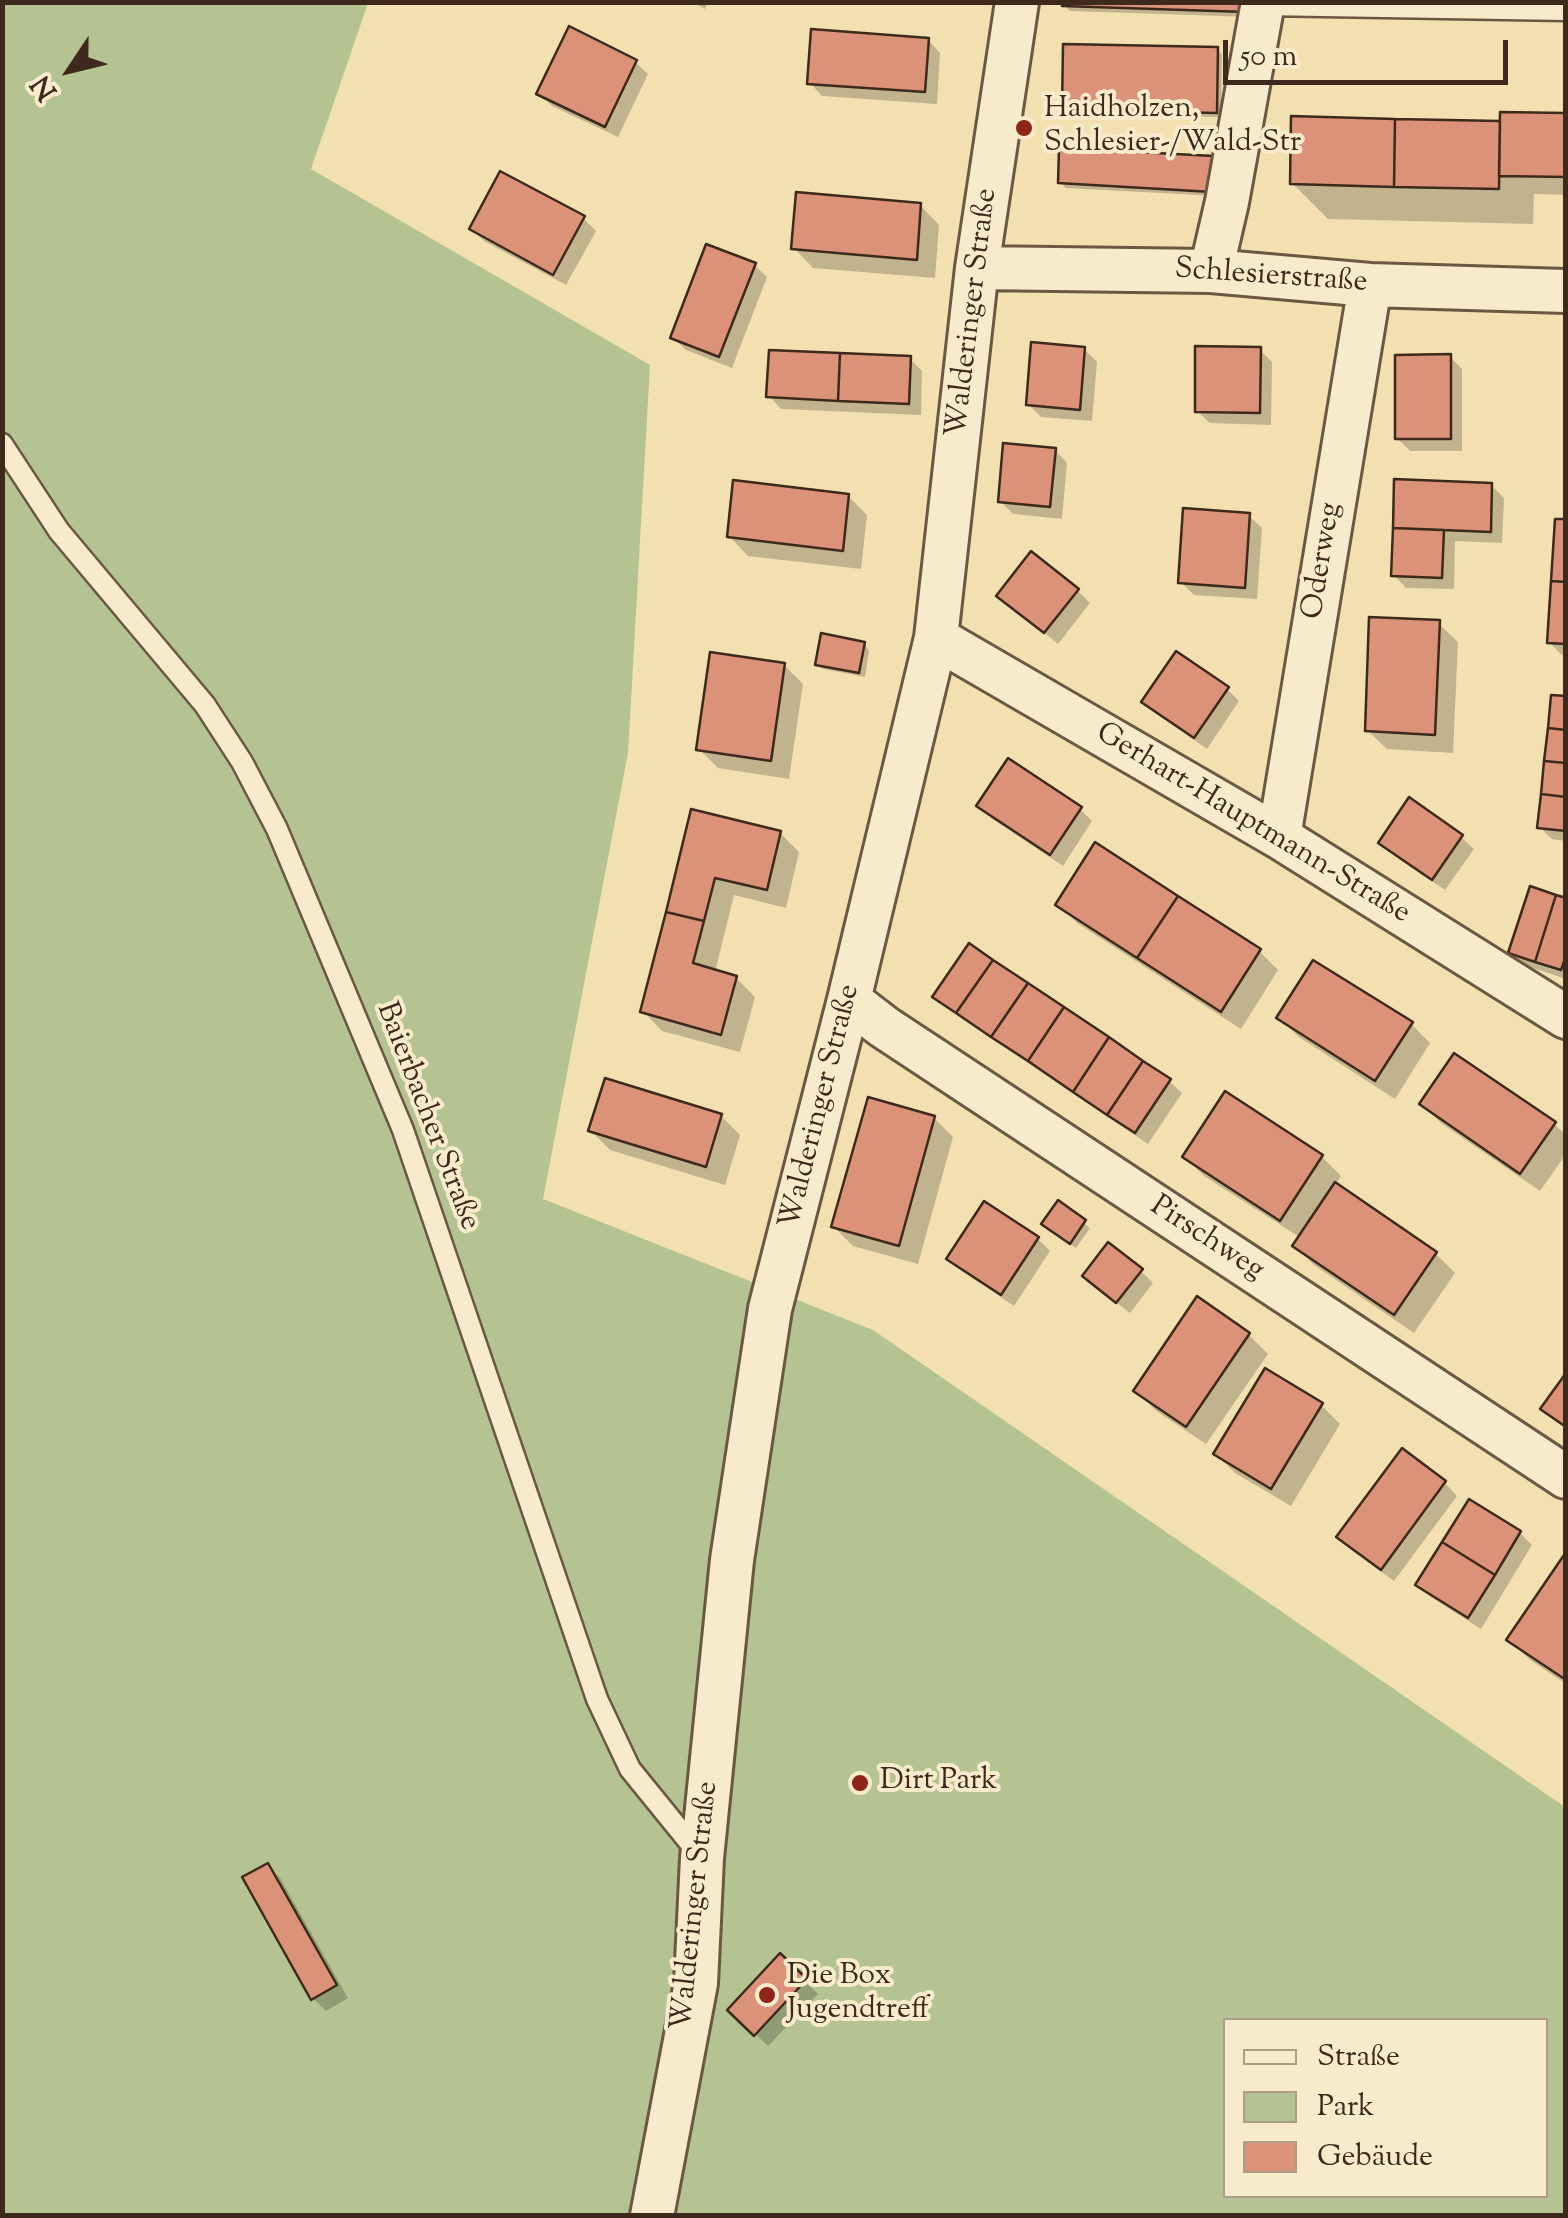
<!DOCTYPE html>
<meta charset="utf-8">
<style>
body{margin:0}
#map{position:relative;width:1568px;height:2218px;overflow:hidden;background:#f2e0b1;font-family:"Sorts Mill Goudy",serif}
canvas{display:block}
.frame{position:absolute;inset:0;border:5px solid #3d2a1d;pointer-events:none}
.legend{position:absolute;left:1223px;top:2018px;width:325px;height:180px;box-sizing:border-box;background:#f7ebcc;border:2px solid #ad9e86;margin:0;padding:12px 18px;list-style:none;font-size:30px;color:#3d2a1d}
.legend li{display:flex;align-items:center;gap:20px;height:50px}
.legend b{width:50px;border:2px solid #ad9e86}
.north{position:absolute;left:20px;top:20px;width:100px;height:100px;-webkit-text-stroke:8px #f7ebcc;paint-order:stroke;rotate:235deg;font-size:28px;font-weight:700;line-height:40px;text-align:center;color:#3d2a1d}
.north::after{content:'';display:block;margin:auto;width:35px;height:45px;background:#3d2a1d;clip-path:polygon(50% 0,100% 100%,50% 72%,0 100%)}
.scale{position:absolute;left:1223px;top:40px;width:285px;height:45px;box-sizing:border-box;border:5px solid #3d2a1d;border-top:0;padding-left:12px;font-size:30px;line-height:35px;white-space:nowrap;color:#3d2a1d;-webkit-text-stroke:8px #f7ebcc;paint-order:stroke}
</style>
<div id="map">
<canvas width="1568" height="2218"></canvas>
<div class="frame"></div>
<ul class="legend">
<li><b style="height:12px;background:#f7ebcc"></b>Straße</li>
<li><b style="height:28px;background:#b4c391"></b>Park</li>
<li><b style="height:28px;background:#db9278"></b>Gebäude</li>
</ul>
<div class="north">N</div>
<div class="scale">50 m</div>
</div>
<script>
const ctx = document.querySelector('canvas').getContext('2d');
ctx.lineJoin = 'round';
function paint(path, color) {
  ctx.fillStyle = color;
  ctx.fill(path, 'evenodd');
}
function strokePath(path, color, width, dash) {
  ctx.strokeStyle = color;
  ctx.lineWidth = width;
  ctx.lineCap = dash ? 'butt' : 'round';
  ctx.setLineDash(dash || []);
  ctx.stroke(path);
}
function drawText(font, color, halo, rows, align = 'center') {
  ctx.font = font + ' "Sorts Mill Goudy",serif';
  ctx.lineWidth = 8;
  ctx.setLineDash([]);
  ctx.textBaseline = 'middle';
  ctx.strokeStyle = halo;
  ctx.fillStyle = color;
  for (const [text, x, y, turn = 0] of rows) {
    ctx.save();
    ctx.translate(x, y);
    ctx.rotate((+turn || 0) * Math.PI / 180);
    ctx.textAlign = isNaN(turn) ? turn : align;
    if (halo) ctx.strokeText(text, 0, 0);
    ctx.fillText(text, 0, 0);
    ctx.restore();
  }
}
paint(new Path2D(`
 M3,3H368L311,169L650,365L628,753L543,1199L873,1330L1565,1807V2215L3,2216ZM1226,2020H1546V2196H1226Z`), '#b4c391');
paint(new Path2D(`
 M692,2H708L705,9Z
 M1251,2V17L1070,11L1064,5Z
 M928,40L940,53L937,104L822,96L810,83Z
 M1217,49L1222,55L1221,117L1070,115L1064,109Z
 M635,62L648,74L618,137L552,106L539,93Z
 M1566,116V195L1534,194L1533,224L1328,219L1292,183L1499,124Z
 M1213,159L1217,196L1066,188L1060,182Z
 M920,205L939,225L935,278L813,268L794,248Z
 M583,218L596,231L566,285L484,241L472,229Z
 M754,265L767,277L732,368L686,350L673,338Z
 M1084,349L1097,362L1092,421L1041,417L1028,404Z
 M1260,350L1272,362L1271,425L1210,423L1197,411Z
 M1450,357L1462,369V451H1410L1397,438Z
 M910,359L922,371L921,415L781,409L769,396Z
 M1055,450L1067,463L1062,519L1013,514L1000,501Z
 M1491,485L1504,498L1502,543L1455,541L1454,589L1406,588L1394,575Z
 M848,496L867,515L861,569L748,556L729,536Z
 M1249,516L1262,528L1257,599L1194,595L1181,582Z
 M1566,522V655H1562L1549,642Z
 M1077,590L1090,603L1058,644L999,596Z
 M1438,623L1458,642L1453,753L1387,749L1367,730Z
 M864,644L869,650L865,677L823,669L818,664Z
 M784,665L803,684L789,779L718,768L699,749Z
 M1227,689L1239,701L1207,749L1157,714L1145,701Z
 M1566,699V841L1552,839L1539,827Z
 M979,805L1080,809L1092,821L1063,866L991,818Z
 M693,812L780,833L799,852L786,908L734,895L715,972L736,978L755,997L740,1052L662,1031L643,1011Z
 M1461,837L1474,849L1445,890L1393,855L1381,842Z
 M1566,901V979L1524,965L1511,952Z
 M1058,904L1259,951L1278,970L1241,1029L1077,923Z
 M935,996L1169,1081L1182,1093L1148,1144L948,1009Z
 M1279,1018L1411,1024L1430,1043L1395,1099L1299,1037Z
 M1422,1104L1554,1124L1566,1135V1154L1540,1191L1441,1123Z
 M721,1116L740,1135L725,1185L610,1150L591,1131Z
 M934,1118L953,1137L918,1264L853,1246L834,1227Z
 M1185,1157H1322L1341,1176L1335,1185L1436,1254L1455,1273L1414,1333L1314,1265L1295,1246L1301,1238L1204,1176Z
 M1059,1204L1090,1228L1076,1248L1050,1229Z
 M1038,1239L1050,1251L1014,1306L962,1271L950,1259Z
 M1141,1271L1153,1283L1130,1313L1098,1288Z
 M1198,1300L1249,1335L1268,1354L1206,1444L1155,1410L1136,1390Z
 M1321,1405L1340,1424L1291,1506L1235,1473L1216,1454Z
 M1402,1452L1445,1483L1457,1496L1394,1581L1352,1550L1340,1537Z
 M1520,1533L1532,1545L1481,1629L1431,1597L1418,1585Z
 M1566,1557V1684L1529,1659L1510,1640Z
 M267,1866L280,1878L348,1998L326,2011L313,1998Z
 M780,1957L818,1994L768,2046L731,2010Z`), '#0003');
const building = new Path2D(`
 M1062,2H1247L1246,12L1062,6Z
 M569,26L637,60L605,127L536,94Z
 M811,29L929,38L925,92L807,84Z
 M1063,44L1218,47L1217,113L1062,110Z
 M1500,112L1566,113V177L1499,176Z
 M1291,116L1395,119L1394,187L1290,184Z
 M1395,119L1500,121L1499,189L1394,187Z
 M1059,148L1214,156L1212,192L1058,183Z
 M500,171L585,216L553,275L469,229Z
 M796,192L921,203L917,260L791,249Z
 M706,244L756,263L719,357L670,338Z
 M1031,342L1085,347L1080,410L1026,405Z
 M1195,346L1261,347L1260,413L1195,412Z
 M769,350L840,353L838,401L766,397Z
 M840,353L911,356L909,404L838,401Z
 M1451,354V439H1395V355Z
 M1003,443L1056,448L1050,507L998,502Z
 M1394,479L1492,483L1491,532L1393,528Z
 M733,480L849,494L843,551L727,537Z
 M1183,508L1250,513L1245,588L1178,583Z
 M1555,519H1566V582L1551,581Z
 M1393,528L1444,530L1442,578L1391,576Z
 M1031,551L1079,589L1044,633L996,596Z
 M1551,581L1566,582V644L1547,643Z
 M1369,617L1440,620L1435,735L1365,731Z
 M821,633L865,642L859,673L815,665Z
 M1176,651L1229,687L1194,738L1141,702Z
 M710,652L785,663L771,761L696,750Z
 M1551,695L1566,696V730L1548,728Z
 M1548,728L1566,730V763L1544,761Z
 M1008,758L1082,807L1050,855L976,806Z
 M1544,761L1566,763V797L1541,794Z
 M1541,794L1566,797V831L1537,828Z
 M1409,797L1463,835L1432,880L1378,843Z
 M691,809L781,831L767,890L715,878L704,921L666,912Z
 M1095,842L1178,896L1137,958L1055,905Z
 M1530,886L1556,895L1535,962L1508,953Z
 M1556,895L1566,898V956L1561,970L1535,962Z
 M1178,896L1261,949L1221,1012L1137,958Z
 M666,912L704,921L693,963L737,976L721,1035L640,1012Z
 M969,943L993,960L956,1013L932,997Z
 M993,960L1028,983L991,1037L956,1013Z
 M1313,960L1413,1022L1375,1081L1276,1018Z
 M1028,983L1064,1007L1028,1061L991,1037Z
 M1064,1007L1109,1037L1073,1092L1028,1061Z
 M1109,1037L1143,1061L1107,1115L1073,1092Z
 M1454,1053L1556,1122L1520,1174L1419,1104Z
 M1143,1061L1171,1079L1135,1133L1107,1115Z
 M605,1078L722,1114L706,1167L588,1131Z
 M1225,1091L1323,1155L1280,1221L1182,1157Z
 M868,1097L935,1116L899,1246L831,1227Z
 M1335,1182L1437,1252L1394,1315L1292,1246Z
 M1058,1200L1086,1220L1070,1244L1041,1224Z
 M984,1201L1039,1237L1001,1295L946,1259Z
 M1108,1242L1143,1269L1116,1303L1082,1276Z
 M1197,1296L1250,1333L1186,1427L1133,1391Z
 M1265,1368L1323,1403L1271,1489L1213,1454Z
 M1566,1373V1427L1540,1409Z
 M1402,1448L1446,1481L1381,1570L1336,1537Z
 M1469,1499L1521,1531L1495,1575L1442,1542Z
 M1442,1542L1495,1575L1468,1618L1415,1585Z
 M1566,1552V1680L1506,1640Z
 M268,1863L337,1985L311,2000L242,1877Z
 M780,1953L807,1979L754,2036L727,2010Z`);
paint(building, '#db9278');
strokePath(building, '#3d2a1d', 2.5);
const lane = new Path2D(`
 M1262,5L1566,10
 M2,444L59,531L205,705L242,762L277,829L403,1130L597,1699L630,1769L699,1854`);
const street = new Path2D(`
 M977,268L1211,271L1370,285L1566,291
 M1211,271L1227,202L1263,2
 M936,638L1279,837L1566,1017
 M1279,837L1370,285
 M849,1000L884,1027L1566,1477
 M652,2216L696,1983L702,1858L732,1560L770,1309L849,1000L936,638L977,268L1017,2`);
strokePath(lane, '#6a5842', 25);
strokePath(street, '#6a5842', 48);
strokePath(lane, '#f7ebcc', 20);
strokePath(street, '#f7ebcc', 42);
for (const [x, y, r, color] of [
 [1024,128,10,"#8f2418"],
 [860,1783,10,"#8f2418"],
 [767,1995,10,"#8f2418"]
]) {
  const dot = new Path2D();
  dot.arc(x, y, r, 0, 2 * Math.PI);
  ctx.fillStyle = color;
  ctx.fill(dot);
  strokePath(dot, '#f7ebcc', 4);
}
drawText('30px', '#3d2a1d', '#f7ebcc', [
 ["Haidholzen,",1044,111],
 ["Schlesier-/Wald-Str",1044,145],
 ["Dirt Park",880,1783],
 ["Die Box",787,1978],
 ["Jugendtreff",787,2012]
], 'left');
drawText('30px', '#3d2a1d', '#f7ebcc', [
 ["Schlesierstraße",1271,278,4],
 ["Walderinger Straße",974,313,-83],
 ["Oderweg",1324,561,-81],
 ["Gerhart-Hauptmann-Straße",1252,825,31],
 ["Walderinger Straße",822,1107,-76],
 ["Baierbacher Straße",426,1117,69],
 ["Pirschweg",1206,1240,33],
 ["Walderinger Straße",697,1906,-84]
]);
</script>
